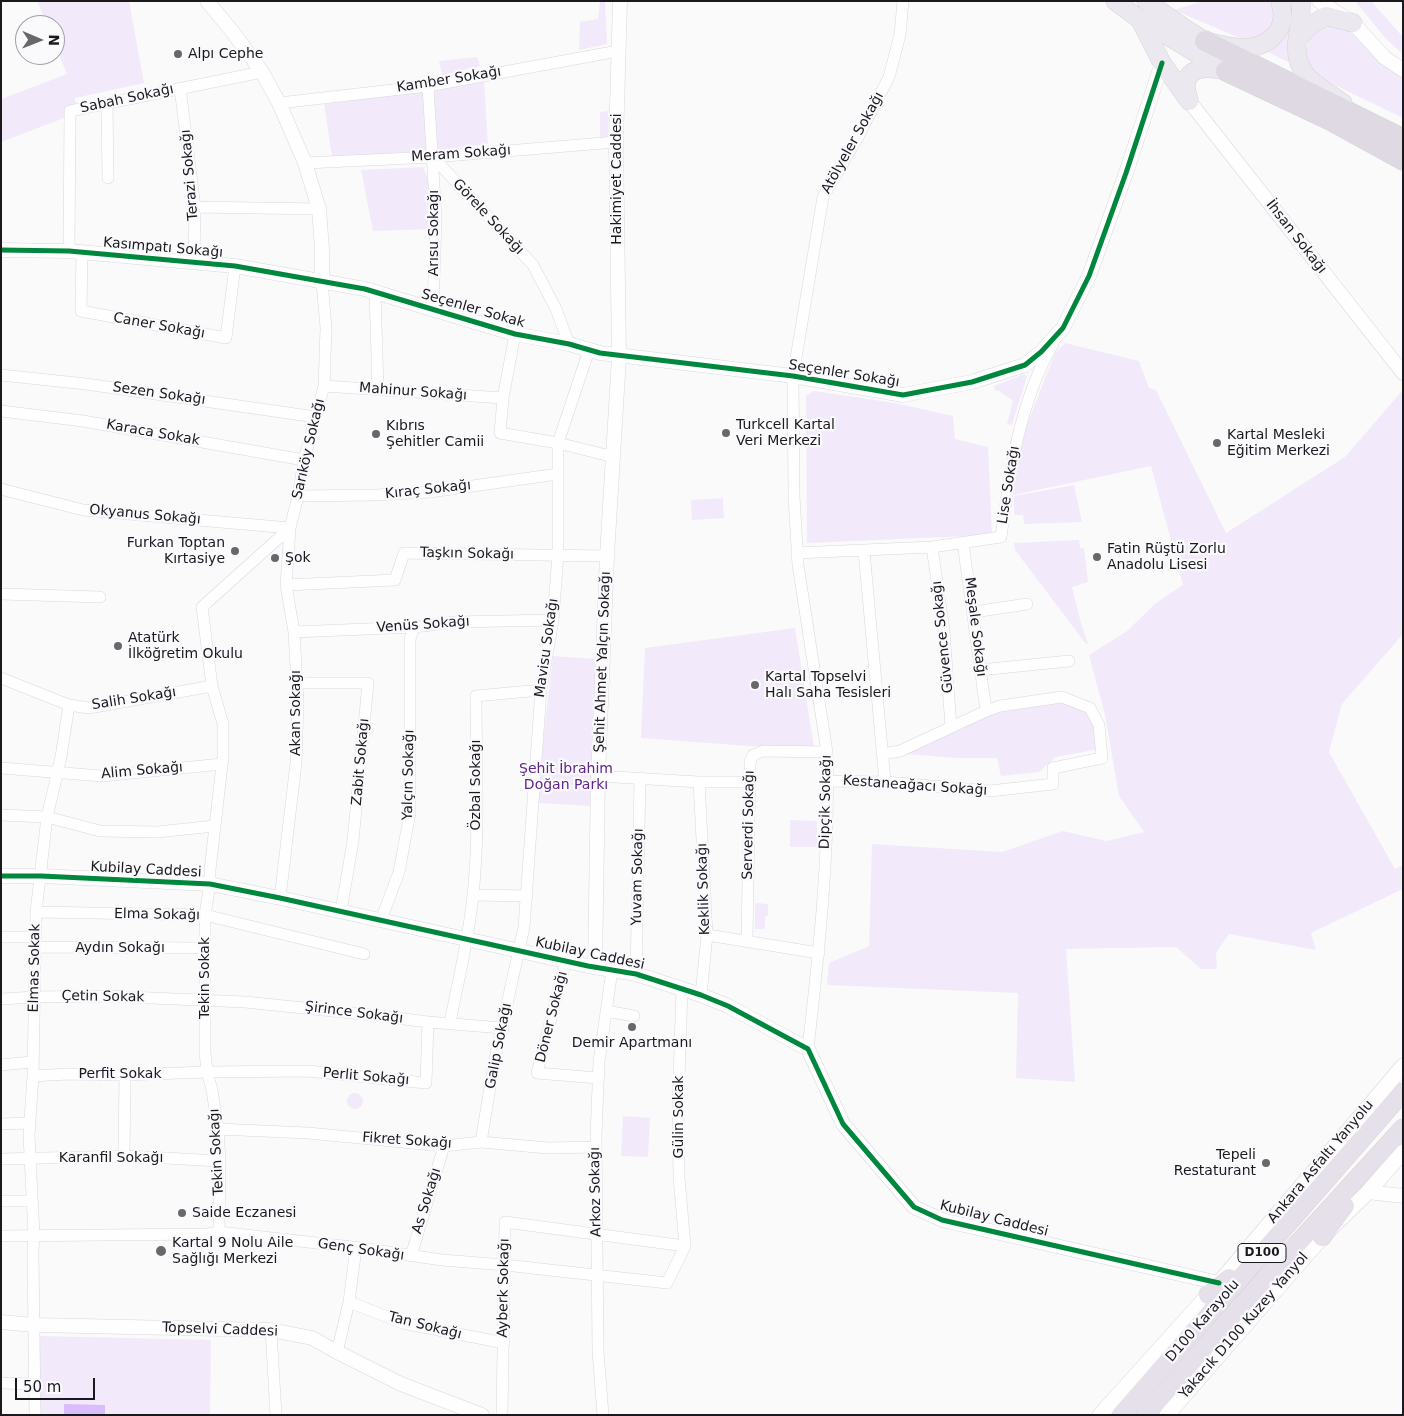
<!DOCTYPE html>
<meta charset="utf-8">
<style>
body{margin:0}
#map{position:relative;width:1404px;height:1416px;overflow:hidden;background:#fafafb;font-family:"DejaVu Sans",sans-serif}
canvas{display:block}
.frame{position:absolute;inset:0;border:2px solid #1b181e;pointer-events:none}
.north{position:absolute;left:15px;top:15px;width:50px;height:50px;box-sizing:border-box;background:#faf9fc;border:1px solid #a19fa3;border-radius:50%;rotate:91deg;font-size:14px;font-weight:700;line-height:20px;text-align:center;color:#1b181e}
.north::after{content:'';display:block;margin:auto;width:18px;height:22px;background:#69676b;clip-path:polygon(50% 0,100% 100%,50% 72%,0 100%)}
.scale{position:absolute;left:15px;top:1378px;width:80px;height:22px;box-sizing:border-box;border:2px solid #1b181e;border-top:0;padding-left:6px;font-size:15px;line-height:18px;white-space:nowrap;color:#1b181e;-webkit-text-stroke:4px #faf9fc;paint-order:stroke}
</style>
<div id="map">
<canvas width="1404" height="1416"></canvas>
<div class="frame"></div>
<div class="north">N</div>
<div class="scale">50 m</div>
</div>
<script>
const ctx = document.querySelector('canvas').getContext('2d');
ctx.lineJoin = 'round';
function paint(path, color) {
  ctx.fillStyle = color;
  ctx.fill(path, 'evenodd');
}
function strokePath(path, color, width, dash) {
  ctx.strokeStyle = color;
  ctx.lineWidth = width;
  ctx.lineCap = dash ? 'butt' : 'round';
  ctx.setLineDash(dash || []);
  ctx.stroke(path);
}
function drawText(font, color, halo, rows, align = 'center') {
  ctx.font = font + ' "DejaVu Sans",sans-serif';
  ctx.lineWidth = 4.5;
  ctx.setLineDash([]);
  ctx.textBaseline = 'middle';
  ctx.strokeStyle = halo;
  ctx.fillStyle = color;
  for (const [text, x, y, turn = 0] of rows) {
    ctx.save();
    ctx.translate(x, y);
    ctx.rotate((+turn || 0) * Math.PI / 180);
    ctx.textAlign = isNaN(turn) ? turn : align;
    if (halo) ctx.strokeText(text, 0, 0);
    ctx.fillText(text, 0, 0);
    ctx.restore();
  }
}
paint(new Path2D(`
 M37,1H129L144,83L75,98L77,113L1,142V99L67,74L55,45V25H47Z
 M600,1H605L607,44L579,50L580,22L598,19Z
 M1203,1H1274L1277,22L1256,42L1242,39L1174,10Z
 M1291,1H1298L1292,64L1268,52C1287,36 1293,26 1291,1Z
 M1355,1H1371L1403,37V54L1386,39Z
 M1329,25L1343,27L1403,75V118L1320,78C1302,61 1303,55 1312,33Z
 M477,57L480,66L442,75L439,61Z
 M484,82L488,144L439,150L332,157L324,104Z
 M609,111L608,138L600,139V112Z
 M423,167L429,181L433,229L373,231L361,170Z
 M1065,343L1139,361L1149,388L1156,390L1226,533L1345,457L1401,392L1403,395V634L1342,704L1329,752L1395,869L1403,865V889L1311,933L1316,950L1229,934L1216,953L1217,969H1201L1176,947L1066,949L1075,1082L1016,1078L1018,993L827,985L829,963L869,946L872,844L1002,852L1063,831L1107,841L1144,832L1119,796L1105,715L1089,655L1127,631L1156,603L1183,585L1151,466L1013,495L1024,432L1055,353Z
 M1024,374L1027,377L1012,425L1007,424L1013,401L998,390L995,391L994,386Z
 M814,391L895,403L953,416L955,439L988,447L992,535L807,543L806,396Z
 M1074,485L1082,522L1024,524L1023,515H1014V496Z
 M723,498L724,518L692,520L691,500Z
 M1079,540L1080,548H1084L1088,582L1072,587L1082,627L1088,643L1086,644L1015,550L1014,543Z
 M795,628L814,747L749,746L641,738L645,648Z
 M553,656L597,659L592,806L536,803Z
 M1060,701L1084,709L1096,725L1099,749L1056,757L1039,772L1001,776L997,758H956L905,754L986,714Z
 M790,820L817,821V847H790Z
 M755,903L768,904V916L765,917V929H755Z
 M347 1101a8 8 0 1 1 16 0a8 8 0 1 1-16 0Z
 M623,1116L650,1118L648,1157L621,1156Z
 M39,1336L211,1340L210,1415H40Z`), '#f2eafb');
paint(new Path2D(`
 M64,1404L105,1405V1415H64Z`), '#dbbcfa');
const minor = new Path2D(`
 M428,86L436,219L433,310
 M180,88L195,207L194,262
 M107,103L108,178
 M279,103L428,86L618,51
 M433,157L533,265L556,309L569,344
 M305,163L433,157L616,142
 M195,207L319,209
 M69,251L70,111L262,72
 M82,252L81,311L226,338L235,266
 M375,292L378,390
 M515,334L503,398L500,433L558,443L614,457
 M1,375L86,384L316,417
 M324,386L503,398
 M1,411L83,421L304,460
 M1,489L83,510L290,528
 M298,496L376,495L430,492L558,474
 M963,543L986,711
 M932,547L944,630L951,727
 M864,551L885,782
 M797,553L932,547L1001,537C1010,472 1019,403 1053,344
 M286,585L395,580L404,553L607,556
 M1,594L100,597
 M974,612L1027,604
 M294,632L414,627L455,622L553,620
 M980,670L1069,661
 M1,678L69,705L89,708L212,686
 M297,683H368L353,841L341,911
 M1,768L102,776L222,764
 M598,776L699,782H750
 M828,781L885,782L990,791L1053,784V768L1102,758L1099,725L1090,708L1062,697L1000,706L986,711L900,751L882,754
 M699,782L707,935L701,995
 M1,815L47,817L100,831L157,832L215,826
 M473,895L527,896
 M280,898L296,763L298,703L294,632L286,585L290,528L298,496L304,460L324,386L326,328L322,282
 M36,912L205,915L364,954
 M381,920L399,872L410,813V639L414,627
 M707,935L819,953
 M1,937H36
 M747,941L750,762L753,755L763,751L827,752
 M36,947L205,948
 M566,960L537,1073L598,1078
 M636,974L640,779
 M1,999L35,997L105,996L245,1002L372,1015L428,1022L503,1028
 M606,1011L634,1016
 M450,1023C458,981 469,938 473,895C480,829 476,762 476,696L541,690
 M808,1049C819,951 830,851 827,752L798,565L794,496L793,376L823,197L858,137L889,77L900,35L903,1
 M1,1065L32,1062
 M33,1076L68,1074L125,1075L207,1072L307,1071L426,1083L428,1022
 M1,1124L30,1123
 M218,1129L308,1133L444,1146L481,1142L548,1148L596,1147
 M481,1142L494,1063L524,927L541,690L553,620L558,555V443L589,350
 M124,1156L125,1075
 M1,1159L128,1156L220,1161
 M1,1201H32
 M219,1232L220,1161L218,1129L212,1090L207,1072L205,1052V915L210,884V870L223,756V724L212,686L202,607L290,528
 M1,1236L207,1234L219,1232L361,1248L442,1260L505,1265L667,1283L685,1246L679,1177L678,1109L682,988
 M411,1256L444,1146
 M349,1302L403,1323L504,1343
 M271,1330L276,1415
 M337,1352L349,1302L356,1248
 M1,1383L34,1384
 M35,1415L33,1252L34,1235L29,1135L33,1076L36,912L47,817L61,757L69,705
 M502,1415L505,1222L685,1246
 M603,1415L598,1351L596,1135L599,1062L612,970`);
const tertiary = new Path2D(`
 M207,1L232,31L262,72L279,103L305,163L319,209L322,249V282
 M1319,1L1353,23L1385,58L1403,70
 M1189,101L1403,373
 M1,250L69,251L235,266L365,289L515,334L569,344L600,353L793,376L903,395L972,382L1025,365L1041,352L1063,328L1089,276L1126,173L1162,63
 M1,876H41L210,884L280,898L588,966L636,974L701,995L728,1006L808,1049L843,1124L914,1207L942,1220L1219,1283
 M595,967L598,776L607,556L619,357L616,142L620,1
 M1368,1192L1403,1196
 M1,1322L34,1325L271,1330L312,1338L337,1352L401,1384L482,1415`);
const secondary = new Path2D(`
 M1100,1415L1219,1283L1403,1066
 M1167,1415L1322,1237L1368,1192L1403,1152`);
const primary = new Path2D(`
 M1115,1L1138,18L1226,71
 M1146,1C1165,14 1184,29 1204,40C1209,43 1217,43 1223,45C1243,49 1257,51 1273,37C1283,28 1284,14 1280,1
 M1301,1C1302,16 1298,29 1297,43C1294,77 1320,86 1343,103
 M1139,18L1162,63L1189,101
 M1297,41L1308,27L1326,16L1353,23
 M1189,101C1188,96 1186,90 1186,85C1188,65 1209,68 1222,70`);
const trunk = new Path2D(`
 M1322,1237L1345,1206
 M1208,1295L1229,1278
 M1121,1415L1403,1092
 M1145,1415L1255,1290L1403,1128`);
const motorway = new Path2D(`
 M1205,41L1403,139
 M1226,71L1332,121L1403,160`);
strokePath(minor, '#d8d7da', 12);
strokePath(tertiary, '#d8d7da', 15);
strokePath(secondary, '#d8d7da', 16);
strokePath(primary, '#d4d4d5', 19);
strokePath(trunk, '#d4d4d5', 19);
strokePath(motorway, '#d4d4d5', 21);
strokePath(minor, '#fefefe', 11);
strokePath(tertiary, '#fefefe', 14);
strokePath(secondary, '#fefefe', 15);
strokePath(primary, '#ece8ef', 18);
strokePath(trunk, '#e6e0ea', 18);
strokePath(motorway, '#dfd9e4', 20);
strokePath(new Path2D(`
 M1,250L69,251L235,266L365,289L515,334L569,344L600,353L793,376L903,395L972,382L1025,365L1041,352L1063,328L1089,276L1126,173L1162,63
 M1,876H41L210,884L280,898L588,966L636,974L701,995L728,1006L808,1049L843,1124L914,1207L942,1220L1219,1283`), '#00873e', 5);
for (const [x, y, r, color] of [
 [178,54,5,"#69676b"],
 [726,433,5,"#69676b"],
 [376,434,5,"#69676b"],
 [1217,443,5,"#69676b"],
 [235,551,5,"#69676b"],
 [1097,557,5,"#69676b"],
 [275,558,5,"#69676b"],
 [118,646,5,"#69676b"],
 [755,685,5,"#69676b"],
 [632,1027,5,"#69676b"],
 [1266,1163,5,"#69676b"],
 [182,1213,5,"#69676b"],
 [161,1251,6,"#69676b"]
]) {
  const dot = new Path2D();
  dot.arc(x, y, r, 0, 2 * Math.PI);
  ctx.fillStyle = color;
  ctx.fill(dot);
  strokePath(dot, '#faf9fc', 2);
}
for (const [x, y, w] of [
 [1262,1253,48]
]) {
  const box = new Path2D();
  box.roundRect(x - w / 2, y - 9.5, w, 19, 4);
  ctx.fillStyle = '#faf9fc';
  ctx.fill(box);
  strokePath(box, '#1b181e', 1);
}
drawText('bold 12px', '#1b181e', null, [
 ["D100",1262,1253]
]);
drawText('14px', '#1b181e', '#faf9fc', [
 ["Alpı Cephe",188,54],
 ["Turkcell Kartal",736,425],
 ["Veri Merkezi",736,441],
 ["Kıbrıs",386,426],
 ["Şehitler Camii",386,442],
 ["Kartal Mesleki",1227,435],
 ["Eğitim Merkezi",1227,451],
 ["Furkan Toptan",225,543,"right"],
 ["Kırtasiye",225,559,"right"],
 ["Fatin Rüştü Zorlu",1107,549],
 ["Anadolu Lisesi",1107,565],
 ["Şok",285,558],
 ["Atatürk",128,638],
 ["İlköğretim Okulu",128,654],
 ["Kartal Topselvi",765,677],
 ["Halı Saha Tesisleri",765,693],
 ["Demir Apartmanı",632,1043,"center"],
 ["Tepeli",1256,1155,"right"],
 ["Restaturant",1256,1171,"right"],
 ["Saide Eczanesi",192,1213],
 ["Kartal 9 Nolu Aile",172,1243],
 ["Sağlığı Merkezi",172,1259]
], 'left');
drawText('14px', '#1b181e', '#faf9fc', [
 ["Kamber Sokağı",449,80,-9],
 ["Sabah Sokağı",127,99,-12],
 ["Atölyeler Sokağı",853,143,-61],
 ["Meram Sokağı",461,154,-4],
 ["Terazi Sokağı",190,175,-95],
 ["Hakimiyet Caddesi",617,179,-90],
 ["Görele Sokağı",488,217,47],
 ["Arısu Sokağı",434,233,-90],
 ["İhsan Sokağı",1296,237,52],
 ["Kasımpatı Sokağı",163,248,5],
 ["Seçenler Sokak",473,309,16],
 ["Caner Sokağı",159,326,10],
 ["Seçenler Sokağı",844,374,9],
 ["Mahinur Sokağı",413,392,4],
 ["Sezen Sokağı",159,394,8],
 ["Karaca Sokak",153,433,10],
 ["Sarıköy Sokağı",309,449,-77],
 ["Lise Sokağı",1009,485,-81],
 ["Kıraç Sokağı",428,490,-6],
 ["Okyanus Sokağı",145,515,5],
 ["Taşkın Sokağı",467,554,1],
 ["Venüs Sokağı",423,625,-4],
 ["Meşale Sokağı",975,627,83],
 ["Güvence Sokağı",943,637,-96],
 ["Mavisu Sokağı",547,648,-82],
 ["Şehit Ahmet Yalçın Sokağı",603,662,-88],
 ["Salih Sokağı",134,699,-9],
 ["Akan Sokağı",296,713,-90],
 ["Zabit Sokağı",361,762,-85],
 ["Alim Sokağı",142,771,-5],
 ["Yalçın Sokağı",409,775,-89],
 ["Özbal Sokağı",476,785,-90],
 ["Kestaneağacı Sokağı",915,786,4],
 ["Dipçik Sokağı",826,802,-89],
 ["Serverdi Sokağı",749,825,-89],
 ["Kubilay Caddesi",146,870,3],
 ["Yuvam Sokağı",638,877,-89],
 ["Keklik Sokağı",704,889,-92],
 ["Elma Sokağı",157,915,1],
 ["Aydın Sokağı",120,948],
 ["Kubilay Caddesi",590,954,12],
 ["Elmas Sokak",35,968,-89],
 ["Tekin Sokak",205,978,-90],
 ["Çetin Sokak",103,997,1],
 ["Şirince Sokağı",354,1013,7],
 ["Döner Sokağı",552,1017,-76],
 ["Galip Sokağı",499,1046,-79],
 ["Perfit Sokak",120,1074],
 ["Perlit Sokağı",366,1077,5],
 ["Gülin Sokak",679,1117,-90],
 ["Fikret Sokağı",407,1141,4],
 ["Tekin Sokağı",217,1152,-93],
 ["Karanfil Sokağı",111,1158],
 ["Ankara Asfaltı Yanyolu",1321,1162,-50],
 ["Arkoz Sokağı",596,1192,-91],
 ["As Sokağı",427,1201,-73],
 ["Kubilay Caddesi",994,1219,14],
 ["Genç Sokağı",361,1250,8],
 ["Ayberk Sokağı",504,1288,-89],
 ["D100 Karayolu",1203,1321,-49],
 ["Tan Sokağı",425,1326,14],
 ["Yakacık D100 Kuzey Yanyol",1244,1326,-49],
 ["Topselvi Caddesi",220,1330,2]
]);
drawText('14px', '#5f268a', '#faf9fc', [
 ["Şehit İbrahim",566,769],
 ["Doğan Parkı",566,785]
]);
</script>
